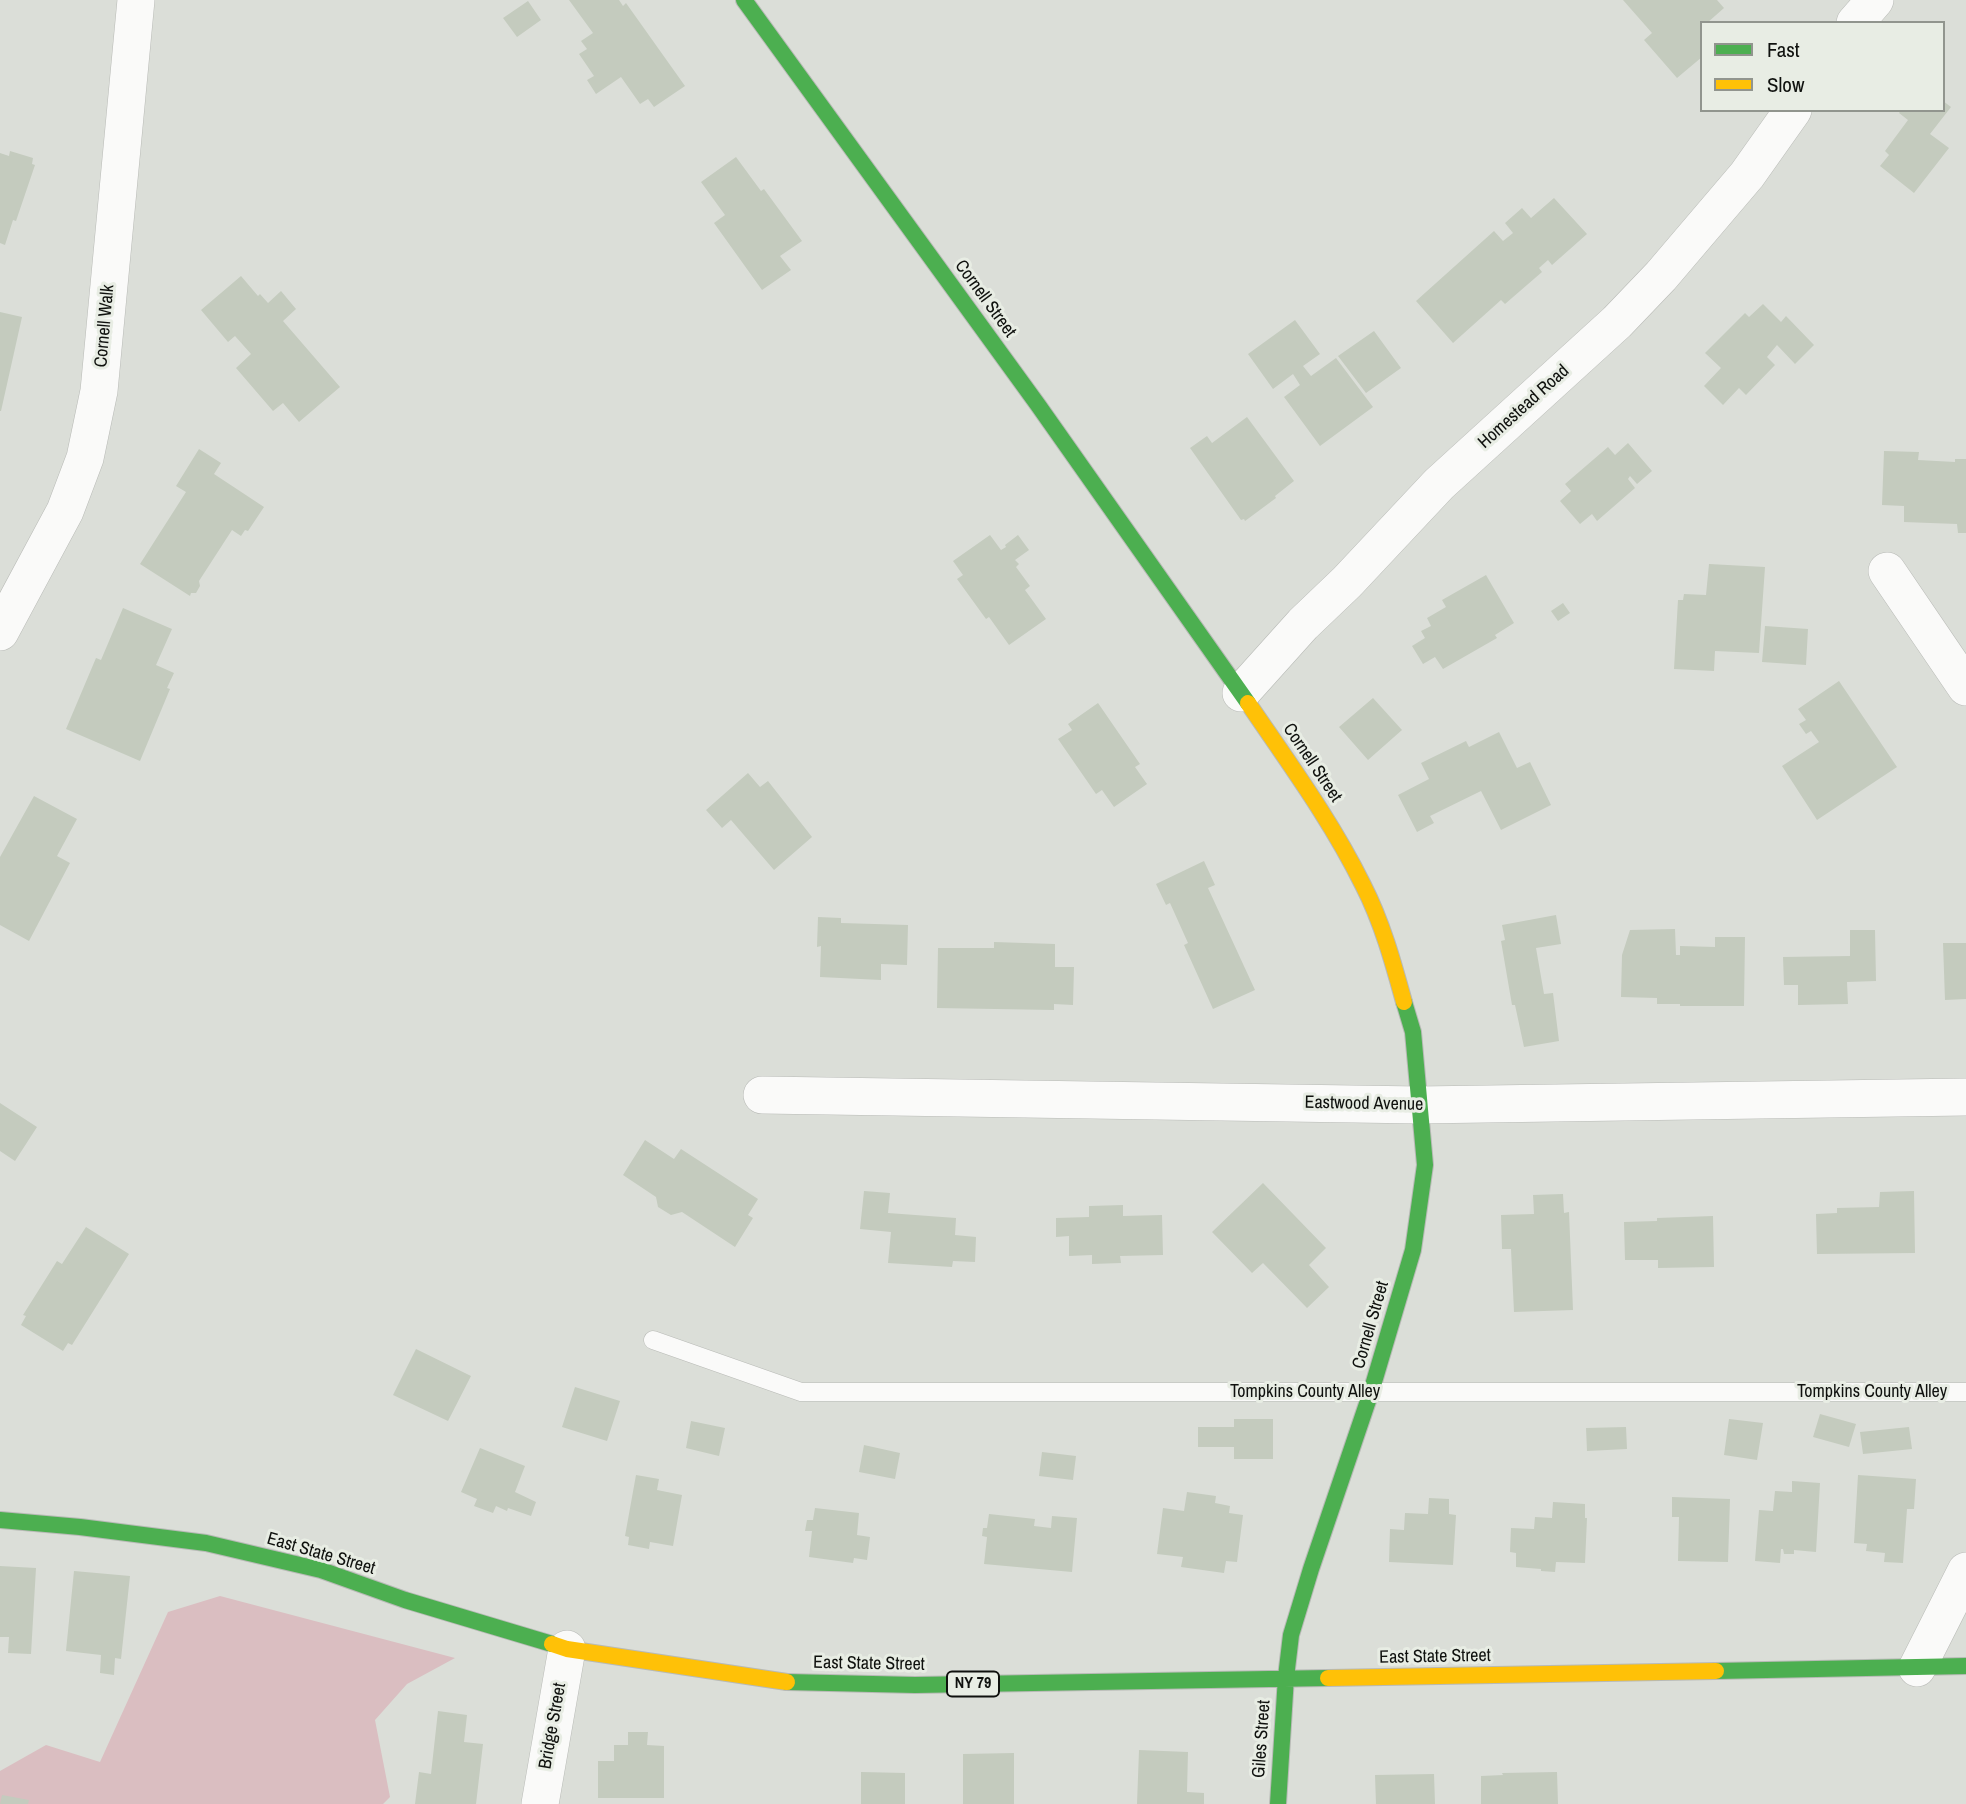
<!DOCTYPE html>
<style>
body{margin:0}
#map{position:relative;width:1966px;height:1804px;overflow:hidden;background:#dbded8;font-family:"Archivo Narrow",sans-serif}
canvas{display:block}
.legend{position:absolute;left:1700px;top:21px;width:245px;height:91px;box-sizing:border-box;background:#e8ede4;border:2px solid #91958e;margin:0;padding:9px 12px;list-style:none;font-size:21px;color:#0f110e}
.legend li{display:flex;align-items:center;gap:14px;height:35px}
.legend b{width:35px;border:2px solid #91958e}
</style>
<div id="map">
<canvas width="1966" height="1804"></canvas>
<ul class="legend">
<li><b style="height:9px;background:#4caf50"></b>Fast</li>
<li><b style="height:9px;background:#ffc107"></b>Slow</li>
</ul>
</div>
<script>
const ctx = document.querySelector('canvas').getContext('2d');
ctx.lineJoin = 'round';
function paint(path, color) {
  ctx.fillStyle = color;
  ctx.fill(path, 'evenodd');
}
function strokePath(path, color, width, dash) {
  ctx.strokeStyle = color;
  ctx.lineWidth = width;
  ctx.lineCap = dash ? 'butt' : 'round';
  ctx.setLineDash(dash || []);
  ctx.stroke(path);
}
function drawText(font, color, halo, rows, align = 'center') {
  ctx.font = font + ' "Archivo Narrow",sans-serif';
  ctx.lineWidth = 6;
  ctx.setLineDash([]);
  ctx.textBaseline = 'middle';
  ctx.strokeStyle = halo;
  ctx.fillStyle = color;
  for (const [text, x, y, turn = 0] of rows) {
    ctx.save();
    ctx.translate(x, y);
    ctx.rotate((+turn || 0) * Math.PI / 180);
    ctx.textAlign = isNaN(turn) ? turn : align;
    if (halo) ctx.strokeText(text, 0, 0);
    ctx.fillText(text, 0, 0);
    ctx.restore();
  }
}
paint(new Path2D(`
 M220,1596L455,1658L407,1684L375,1720L390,1797L383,1804H0V1771L46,1745L100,1762L168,1612Z`), '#dabec1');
paint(new Path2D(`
 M569,0H619L623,6L626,3L685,86L654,107L648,99L640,104L621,77L596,94L587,80L594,76L579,54L587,49L581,41L593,33Z
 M1623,0H1717L1724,8L1707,23H1702V57L1677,78L1644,40L1652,33Z
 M528,1L541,20L517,37L503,18Z
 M1943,101L1951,107L1930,134L1949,148L1914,193L1880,166L1889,155L1885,151L1908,120L1899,113L1901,110H1943Z
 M10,151L33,158L32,164L35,165L16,221L13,220L5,245L0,243V153L9,156Z
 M736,157L761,191L764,189L802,241L780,256L791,270L762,290L714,223L725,215L701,182Z
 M1554,198L1587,234L1552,265L1548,260L1539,268L1542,272L1505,304L1501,300L1453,343L1416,301L1494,231L1503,241L1513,233L1505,223L1522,208L1531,218Z
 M241,276L258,296L260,294L268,303L281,291L296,309L283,321L340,387L299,422L283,403L273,411L236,368L251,354L235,336L228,342L201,310Z
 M1763,304L1781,322L1786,316L1814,345L1795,364L1777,345L1767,357L1775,365L1746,395L1739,388L1723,405L1704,386L1721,368L1705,353L1745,313L1749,317Z
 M0,312L22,317L1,411H0Z
 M1295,320L1320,354L1303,366L1311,376L1336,358L1373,407L1320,446L1284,397L1300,385L1293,374L1273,389L1248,354Z
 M1374,331L1401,368L1366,393L1338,356Z
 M1247,417L1294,481L1275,496L1276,498L1245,521L1244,519L1241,520L1190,448L1207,436L1212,443Z
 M1628,443L1652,471L1637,484L1630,476L1628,479L1635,488L1597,521L1592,514L1580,524L1560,501L1571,491L1565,484L1608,447L1615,455Z
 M199,449L221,463L214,474L264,507L248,531L245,530L241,536L232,530L199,581L200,586L196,593H191L190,596L140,564L186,492L176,486Z
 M1884,451L1919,452L1918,460L1955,462V459H1966V533H1958L1957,524L1904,522V506L1882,505Z
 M990,535L1001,550L1006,547L1005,545L1018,535L1029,550L1015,560L1019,564L1016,567L1030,586L1025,590L1046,619L1009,645L989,617L986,619L957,579L963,575L953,561Z
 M1709,564L1765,567L1759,653L1715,651L1714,671L1674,669L1678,600H1683L1684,594L1706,595Z
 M1486,575L1514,623L1495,635L1497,638L1443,669L1435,657L1423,664L1412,646L1425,638L1421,631L1431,626L1427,618L1446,607L1442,600Z
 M1563,603L1570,613L1558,621L1551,611Z
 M123,608L172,629L156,665L174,673L167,688L170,689L140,761L66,729L96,658L101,660Z
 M1765,626L1808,629L1806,665L1762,662Z
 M1839,681L1897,767L1817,820L1782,766L1819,742L1811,731L1806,734L1799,724L1806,720L1798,709Z
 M1373,698L1402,730L1368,760L1339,727Z
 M1098,703L1140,764L1135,767L1147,784L1114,807L1102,790L1096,794L1058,739L1072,730L1068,724Z
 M1499,732L1517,768L1530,762L1551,805L1501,830L1481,791L1430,816L1434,823L1417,832L1398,795L1429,779L1421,763L1466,741L1469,747Z
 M748,773L760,787L768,781L812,837L774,870L731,820L722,828L706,810Z
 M34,796L77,819L57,856L70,863L29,941L0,925V857Z
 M1204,861L1215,885L1208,888L1255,990L1213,1009L1184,945L1188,943L1170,903L1166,905L1156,884Z
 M1556,915L1561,944L1536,948L1544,994L1553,993L1559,1041L1524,1047L1515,1005H1512L1501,941L1505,940L1502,925Z
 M818,917L841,918V923L908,925L907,965L881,964V980L820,977L821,946L817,947Z
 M1675,929L1676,955H1680V946L1715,947V937H1745L1744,1006H1680V1004H1657V998L1621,997L1622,955L1630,930Z
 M1850,930H1875L1876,981L1847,982L1848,1004L1798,1005V985H1784L1783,957L1850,956Z
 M994,942L1055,944V967H1074L1073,1005L1054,1004V1010L937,1008L938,948H994Z
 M1943,943H1966V999L1945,1000Z
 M0,1103L37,1127L15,1161L0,1151Z
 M645,1140L674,1159L681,1149L758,1199L748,1215L753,1218L735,1247L682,1212L671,1215L658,1207L656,1197L623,1175Z
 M1263,1183L1326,1248L1309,1265L1329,1287L1307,1308L1263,1263L1252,1273L1212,1232Z
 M864,1191L890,1193L888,1213L956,1218L955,1235L976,1237L975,1262L953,1261L952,1267L888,1263L891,1232L860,1229Z
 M1914,1191L1915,1253L1817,1254L1816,1214L1837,1213V1208L1879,1207L1880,1192Z
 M1563,1194L1564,1213L1569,1212L1573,1310L1514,1312L1511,1249H1502L1501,1215L1534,1214L1533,1195Z
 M1123,1205V1216L1162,1215L1163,1255L1120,1256L1121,1263L1092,1264V1255L1069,1256V1236L1056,1237V1218L1089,1217V1206Z
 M1713,1216L1714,1267L1658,1268V1260H1625L1624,1222L1657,1221V1218Z
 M86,1227L129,1254L72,1345L68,1343L63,1351L21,1325L26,1316L23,1315L57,1261L62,1264Z
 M416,1349L471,1376L448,1421L393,1395Z
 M575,1387L620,1401L607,1441L562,1427Z
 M1820,1414L1856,1424L1849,1447L1813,1437Z
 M1234,1419H1273V1459H1234V1447H1198V1427H1234Z
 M1729,1419L1763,1423L1757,1460L1724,1455Z
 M691,1421L725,1428L719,1456L686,1448Z
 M1626,1427L1627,1449L1587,1451L1586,1428Z
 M1909,1427L1912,1449L1863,1454L1860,1432Z
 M864,1445L900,1453L895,1479L859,1472Z
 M480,1448L525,1466L515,1492L536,1502L531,1516L508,1508L507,1511L496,1506L493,1513L474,1506L477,1499L461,1492Z
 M1042,1452L1076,1456L1073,1480L1039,1476Z
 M636,1475L659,1479L657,1490L682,1495L673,1546L650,1542L649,1549L628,1545L629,1537L625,1536Z
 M1858,1475L1916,1479L1914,1509H1907L1903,1563L1884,1562L1885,1553L1866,1551L1867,1544L1854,1543Z
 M1792,1481L1820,1483L1816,1552L1794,1550V1554H1784L1783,1549H1781L1780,1563L1755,1561L1759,1510L1773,1511L1775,1491L1792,1492Z
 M1187,1492L1216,1496L1215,1503L1230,1506L1229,1513L1243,1515L1237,1562L1226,1561L1224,1573L1181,1567L1183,1557L1157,1554L1163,1508L1184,1511Z
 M1672,1497L1730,1499L1728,1562L1678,1561L1679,1517H1672Z
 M1429,1498L1449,1499V1514L1456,1515L1453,1565L1389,1562L1390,1529L1404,1530L1405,1513L1428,1514Z
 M1553,1502L1585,1504V1518H1587L1585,1563L1556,1562L1555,1572L1541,1571V1569L1516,1567V1553L1510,1552L1511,1528L1534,1529L1535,1517L1552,1518Z
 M815,1508L859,1513L857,1535L870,1537L867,1560L854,1558L853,1563L809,1557L812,1531H805L807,1520H813Z
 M989,1514L1035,1519L1034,1526L1051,1528L1052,1516L1077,1518L1072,1572L984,1564L987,1537L982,1536L983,1528H987Z
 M0,1566L36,1568L31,1654L8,1653L9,1637H0Z
 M74,1571L130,1576L121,1659L115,1658L114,1675L100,1673L101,1655L66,1651Z
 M438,1711L467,1715L464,1742L483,1744L476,1804H415L419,1772L431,1774Z
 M628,1732H648L647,1745L664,1746V1798H598V1761H614V1745H628Z
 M1139,1750L1188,1752L1187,1792L1204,1793V1804H1137Z
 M1014,1753V1804H963V1754Z
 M861,1772L905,1773V1804H861Z
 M1557,1772L1558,1804H1481V1776L1503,1775L1502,1773Z
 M1434,1774L1435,1804H1376L1375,1775Z
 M2,1795L29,1800L28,1804H0Z`), '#c4cbbe');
const lane = new Path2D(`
 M653,1340L801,1392H1966`);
const street = new Path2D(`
 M1855,23L1875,0
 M1887,571L1966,687
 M0,632L65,511L85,458L99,391L136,0
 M1241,693L1303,624L1347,582L1439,484L1617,322L1661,276L1747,175L1793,110
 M762,1095L1419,1105L1966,1097
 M1917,1668L1966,1571
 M540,1804L567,1649`);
const fast = new Path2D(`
 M744,0L1038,405L1248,703
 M0,1520L80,1527L206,1543L321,1570L405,1600L552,1644
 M1716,1671L1966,1666
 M787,1682L915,1685L1328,1678
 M1278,1804L1286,1677L1291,1635L1311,1569L1371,1392L1413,1250L1425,1165L1413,1032L1404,1002`);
const slow = new Path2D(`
 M1248,703C1288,762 1331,820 1363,885C1382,922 1393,962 1404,1002
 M552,1644L567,1649L787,1682
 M1328,1678L1716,1671`);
strokePath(lane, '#b8bab6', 19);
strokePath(street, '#b8bab6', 38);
strokePath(fast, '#b8bab6', 18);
strokePath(slow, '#b8bab6', 18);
strokePath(lane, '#fafaf9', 18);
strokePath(street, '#fafaf9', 37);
strokePath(fast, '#4caf50', 16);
strokePath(slow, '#ffc107', 16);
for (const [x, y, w] of [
 [973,1684,52]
]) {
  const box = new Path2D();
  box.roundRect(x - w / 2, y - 12.5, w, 25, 5);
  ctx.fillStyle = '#e8ede4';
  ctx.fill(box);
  strokePath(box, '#0f110e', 2);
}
drawText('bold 16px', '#0f110e', null, [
 ["NY 79",973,1684]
]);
drawText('18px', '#0f110e', '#e8ede4', [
 ["Cornell Street",985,299,54],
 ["Cornell Walk",105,326,-85],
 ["Homestead Road",1524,407,-42],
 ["Cornell Street",1312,763,56],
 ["Eastwood Avenue",1364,1104,1],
 ["Cornell Street",1371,1325,-74],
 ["Tompkins County Alley",1305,1392],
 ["Tompkins County Alley",1872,1392],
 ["East State Street",321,1554,16],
 ["East State Street",1435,1657,-1],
 ["East State Street",869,1664,1],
 ["Bridge Street",553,1726,-80],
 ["Giles Street",1262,1739,-86]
]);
</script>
